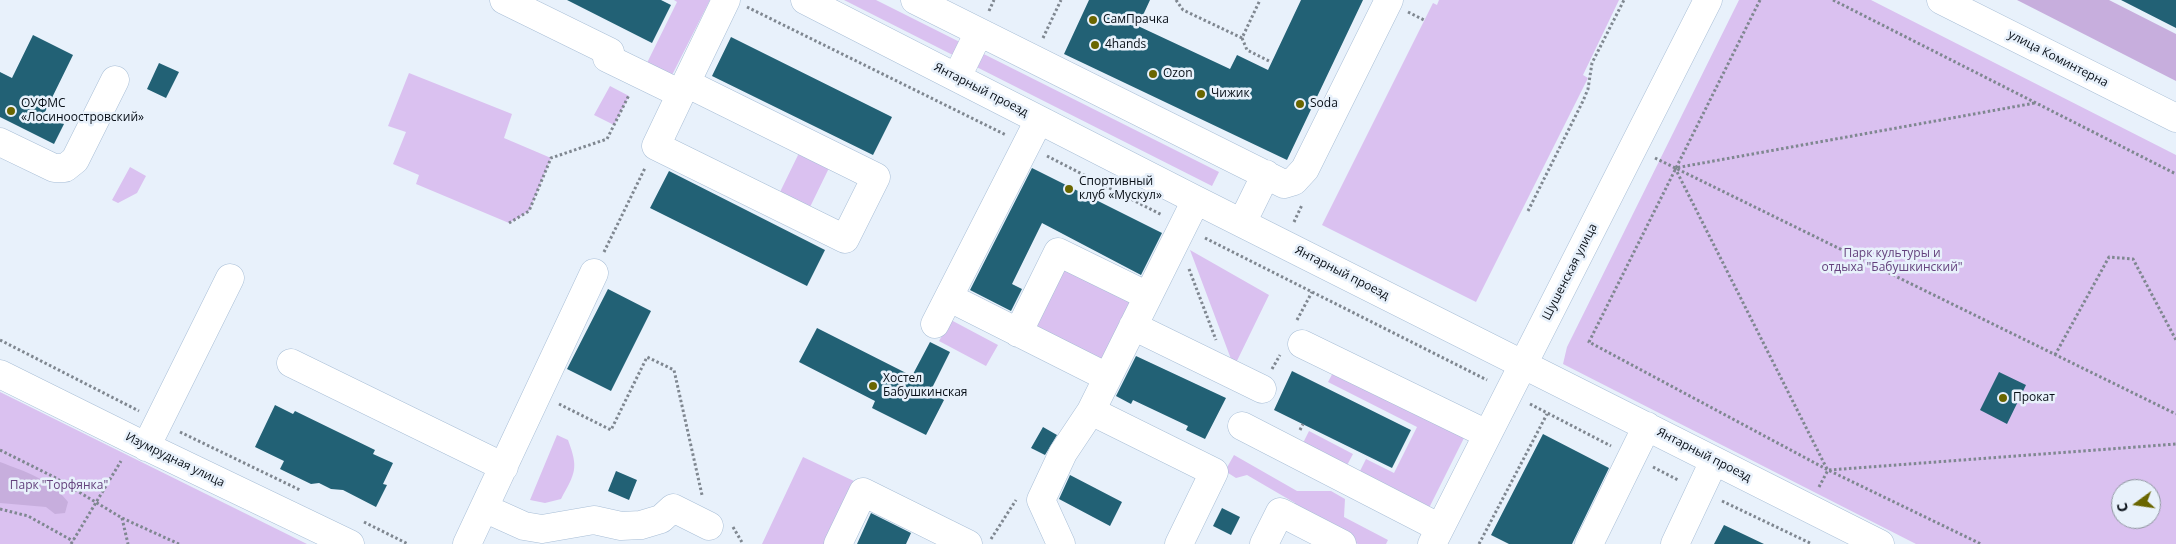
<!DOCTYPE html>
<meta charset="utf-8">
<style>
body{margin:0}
#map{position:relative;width:2176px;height:544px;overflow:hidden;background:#e8f1fb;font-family:"Open Sans",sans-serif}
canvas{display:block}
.north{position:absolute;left:2111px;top:479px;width:50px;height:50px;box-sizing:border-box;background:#e8f1fb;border:1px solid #8e969f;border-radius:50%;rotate:256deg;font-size:14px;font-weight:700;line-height:20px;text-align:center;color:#070e16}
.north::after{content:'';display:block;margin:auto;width:18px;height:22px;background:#6a6600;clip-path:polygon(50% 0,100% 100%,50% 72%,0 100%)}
</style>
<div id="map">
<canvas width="2176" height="544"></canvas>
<div class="north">С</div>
</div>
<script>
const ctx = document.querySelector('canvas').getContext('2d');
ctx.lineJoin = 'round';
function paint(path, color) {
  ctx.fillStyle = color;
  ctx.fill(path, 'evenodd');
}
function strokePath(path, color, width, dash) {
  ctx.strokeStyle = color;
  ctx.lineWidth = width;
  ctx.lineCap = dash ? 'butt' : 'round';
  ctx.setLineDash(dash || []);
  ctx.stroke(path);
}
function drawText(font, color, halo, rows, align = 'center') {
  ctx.font = font + ' "Open Sans",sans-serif';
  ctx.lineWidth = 5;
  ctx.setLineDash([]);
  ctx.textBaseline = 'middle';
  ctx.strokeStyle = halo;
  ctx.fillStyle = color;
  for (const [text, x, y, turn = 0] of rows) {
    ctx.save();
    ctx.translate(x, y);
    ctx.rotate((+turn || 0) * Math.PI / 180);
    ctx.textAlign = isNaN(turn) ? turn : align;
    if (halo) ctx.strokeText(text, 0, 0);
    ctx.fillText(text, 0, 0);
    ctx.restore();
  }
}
paint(new Path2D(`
 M674,0H710L670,79L645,67L677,2Z
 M844,0H876L1219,172L1212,186Z
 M1439,0H1619L1583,75L1588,78L1476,302L1322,225L1433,3L1437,5Z
 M1739,0H1871L2176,155V544H1916L1563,364L1567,347ZM2121,489H2151V519H2121Z
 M409,73L512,114L504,138L551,158L529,211L509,223L416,184L419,175L393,164L406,132L388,126Z
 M610,86L629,96L614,125L594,115Z
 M800,151L830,166L810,207L780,192Z
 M130,167L146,176L137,193L118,203L112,200Z
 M1190,250L1269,295L1234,367Z
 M1060,261L1138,299L1104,368L1026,330Z
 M951,320L998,345L986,366L939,341Z
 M1336,367L1467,432L1426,514L1356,479L1366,459L1394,473L1417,427L1328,382Z
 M0,392L307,544H0Z
 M1309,431L1353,454L1344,471L1300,449Z
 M557,435L568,440C579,469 575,473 561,499L545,503L530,500Z
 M1234,455L1297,491H1331L1345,499L1344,517L1388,540L1386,544H1358L1292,510L1295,503L1247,475L1236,478L1225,471Z
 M803,457L856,482L828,544H762Z`), '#dac1f0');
paint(new Path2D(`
 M2017,0H2109L2176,34V81Z
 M0,462C26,472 50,479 68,502L65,513L55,514L46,507L0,503Z`), '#c7aedd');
paint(new Path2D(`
 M567,0H661L671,5L652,43Z
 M1089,0H1150L1138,26L1230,69L1237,55L1268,70L1301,0H1363L1287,160L1064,54Z
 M2121,0H2176V28Z
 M33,35L73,55L44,114L64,124L54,144L0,117V72L12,78Z
 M731,37L892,117L873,155L712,76Z
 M159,63L179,72L166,98L147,89Z
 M1032,168L1162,233L1141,275L1042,223L1012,284L1022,289L1011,311L970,290Z
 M669,171L825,250L807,286L650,208Z
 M608,289L651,311L611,391L567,369Z
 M817,328L912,376L930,342L950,352L930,392L944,400L926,435L872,408L875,401L799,362Z
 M1136,356L1226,398L1205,439L1186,430L1188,426L1133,400L1131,404L1116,396Z
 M1292,371L1411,430L1392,468L1274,410Z
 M1999,372L2026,385L2007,424L1980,410Z
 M275,405L293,414L295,411L375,450L373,454L393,463L383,484L387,485L376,507L343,490L331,489L319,483L311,484L280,469L284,461L255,447Z
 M1043,427L1057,435L1045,455L1031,448Z
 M1543,434L1609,468L1572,544H1509L1491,535Z
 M616,471L637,480L629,500L608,491Z
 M1070,475L1122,502L1110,526L1059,499Z
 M1222,508L1240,517L1231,535L1213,526Z
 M871,513L911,533L906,544H857Z
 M1724,525L1764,544H1714Z`), '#226175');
const minor = new Path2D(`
 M504,0L610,52L607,58L681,94
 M805,0L1196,200L1880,544
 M915,0L1284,184L1294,181L1305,169L1389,0
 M1941,0L2176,118
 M957,77L979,32
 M686,83L876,177L845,239L656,146L686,83L726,0
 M0,142L54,168H65L75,160L115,80
 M1242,223L1266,174
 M950,298L1107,377
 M935,324L1039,120
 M1133,326L1262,389
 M1018,333L1058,252L1148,296
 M1302,344L1487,434
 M291,363L504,467
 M0,374L133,440L350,544
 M1091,411L1214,472L1179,544
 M1242,426L1440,528
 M146,447L230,278
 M484,508L524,526L542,529L594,520L621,526L641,525L661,519L673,508L709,526
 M467,544L594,273
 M838,544L863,492L968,544
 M1061,544L1041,500L1063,453L1091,411L1196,200
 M1264,544L1280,512L1342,544
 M1432,544L1708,0
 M1589,544L1647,426
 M1675,544L1714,461`);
strokePath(minor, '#a8bed6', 29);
strokePath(new Path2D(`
 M1176,0L1183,10L1242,38L1260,0
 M1760,0L1589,342L1828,470L1981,544
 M1833,0L2176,174
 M747,7L1006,135
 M989,11L994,0
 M1408,12L1424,20
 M1043,38L1061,0
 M1242,38L1247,50L1271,62
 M1047,156L1162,215
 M1655,158L2176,414
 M1528,211L1583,101L1588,89L1592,63L1624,0
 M1294,222L1302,205
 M509,223L529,211L551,158L607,139L629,95
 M1205,238L1487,380
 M604,252L645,168
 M1189,269L1216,340
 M1297,320L1312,292
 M0,340L139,411
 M2055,355L2109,257L2133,259L2176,340
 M1272,369L1280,355
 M559,404L611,430L647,357L674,370L702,495
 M1530,404L1611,446
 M1300,430L1303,424
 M180,432L300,490
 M0,450L54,477L122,518L179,544
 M1653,467L1678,480
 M1827,469L1675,168L2035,103
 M1829,470L2176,444
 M1819,487L1828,470
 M1722,501L1812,544
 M0,509L28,516L73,541
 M122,518L128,544
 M364,522L408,544
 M733,527L743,544
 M991,539L1016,500
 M71,544L121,461
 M1479,544L1547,414`), '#7f8790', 3, [2.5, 2.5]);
strokePath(minor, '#fff', 28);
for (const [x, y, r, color] of [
 [1093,20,5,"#6a6600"],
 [1095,45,5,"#6a6600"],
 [1153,74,5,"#6a6600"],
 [1201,94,5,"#6a6600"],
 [1300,104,5,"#6a6600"],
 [11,111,5,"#6a6600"],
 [1069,189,5,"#6a6600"],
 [873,386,5,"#6a6600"],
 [2003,398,5,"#6a6600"]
]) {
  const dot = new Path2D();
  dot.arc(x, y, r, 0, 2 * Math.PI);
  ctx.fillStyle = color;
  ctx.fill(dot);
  strokePath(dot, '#e8f1fb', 2);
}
drawText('12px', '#070e16', '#e8f1fb', [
 ["СамПрачка",1103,20],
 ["4hands",1105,45],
 ["Ozon",1163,74],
 ["Чижик",1211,94],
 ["ОУФМС",21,104],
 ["«Лосиноостровский»",21,118],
 ["Soda",1310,104],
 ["Спортивный",1079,182],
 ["клуб «Мускул»",1079,196],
 ["Хостел",883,379],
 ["Бабушкинская",883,393],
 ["Прокат",2013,398]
], 'left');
drawText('12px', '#070e16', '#e8f1fb', [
 ["улица Коминтерна",2058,59,27],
 ["Янтарный проезд",981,90,27],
 ["Шушенская улица",1570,272,-63],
 ["Янтарный проезд",1342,273,27],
 ["Янтарный проезд",1704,455,27],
 ["Изумрудная улица",175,460,26]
]);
drawText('12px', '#64427d', '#e8f1fb', [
 ["Парк культуры и",1892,254],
 ["отдыха \"Бабушкинский\"",1892,268],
 ["Парк \"Торфянка\"",59,486]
]);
</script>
